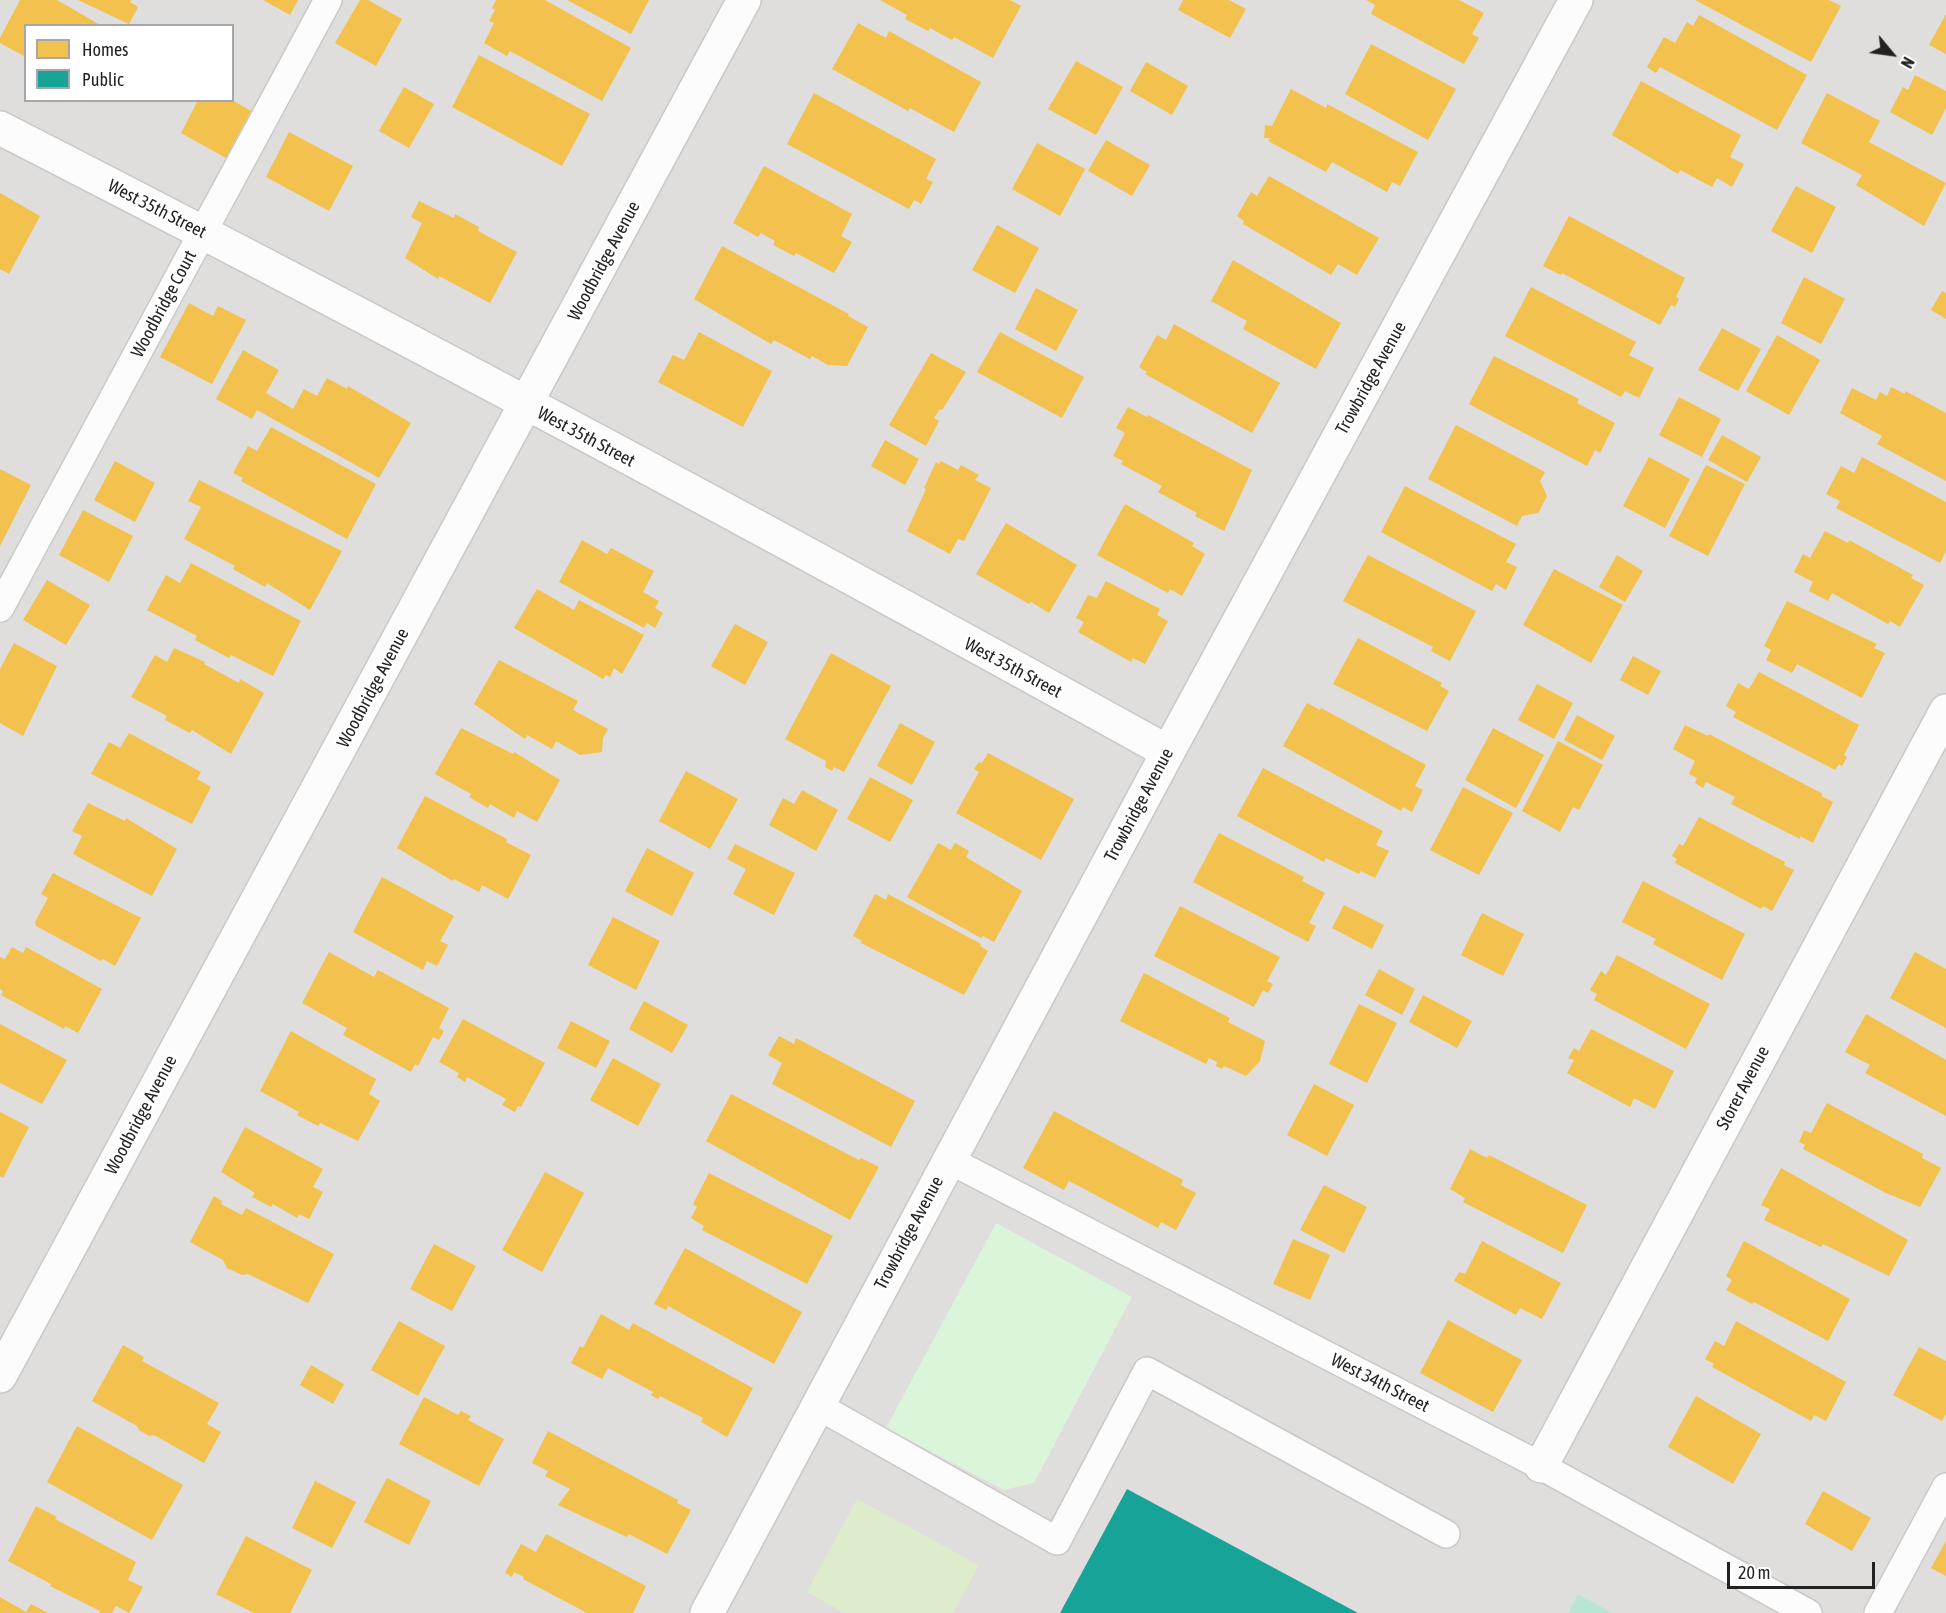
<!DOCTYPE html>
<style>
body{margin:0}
#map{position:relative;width:1946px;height:1613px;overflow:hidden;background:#f0eeeb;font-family:"Asap Condensed",sans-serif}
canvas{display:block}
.legend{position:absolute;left:24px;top:24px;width:210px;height:78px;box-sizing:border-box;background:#fff;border:2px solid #a7a7a7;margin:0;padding:8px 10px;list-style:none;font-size:18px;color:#222}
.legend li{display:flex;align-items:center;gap:12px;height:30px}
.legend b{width:30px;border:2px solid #a7a7a7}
.north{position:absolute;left:1862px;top:24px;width:60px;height:60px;-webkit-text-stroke:4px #fff;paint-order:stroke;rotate:119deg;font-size:16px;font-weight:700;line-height:24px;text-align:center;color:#222}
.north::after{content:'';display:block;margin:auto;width:21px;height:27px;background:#222;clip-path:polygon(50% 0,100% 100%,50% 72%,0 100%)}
.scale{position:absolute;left:1727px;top:1562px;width:148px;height:27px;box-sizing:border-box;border:3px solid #222;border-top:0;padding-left:8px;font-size:18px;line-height:21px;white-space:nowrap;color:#222;-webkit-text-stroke:4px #fff;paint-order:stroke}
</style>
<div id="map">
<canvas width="1946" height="1613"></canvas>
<ul class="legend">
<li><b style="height:16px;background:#f2c14e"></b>Homes</li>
<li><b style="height:16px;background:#17a398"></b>Public</li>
</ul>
<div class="north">N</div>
<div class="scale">20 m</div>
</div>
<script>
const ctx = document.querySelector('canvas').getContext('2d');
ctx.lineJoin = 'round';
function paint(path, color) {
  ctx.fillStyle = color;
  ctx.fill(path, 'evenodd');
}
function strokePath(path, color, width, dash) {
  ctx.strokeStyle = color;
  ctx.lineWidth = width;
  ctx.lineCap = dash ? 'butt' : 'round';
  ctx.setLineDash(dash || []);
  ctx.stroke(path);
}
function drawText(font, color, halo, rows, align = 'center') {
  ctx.font = font + ' "Asap Condensed",sans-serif';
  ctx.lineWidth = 6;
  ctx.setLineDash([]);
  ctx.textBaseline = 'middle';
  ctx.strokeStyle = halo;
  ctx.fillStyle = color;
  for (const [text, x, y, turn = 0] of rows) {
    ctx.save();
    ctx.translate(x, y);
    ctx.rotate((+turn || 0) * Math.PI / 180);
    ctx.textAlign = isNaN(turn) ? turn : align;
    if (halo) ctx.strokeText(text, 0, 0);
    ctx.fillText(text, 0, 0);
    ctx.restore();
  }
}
paint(new Path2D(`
 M0,0H1946V1613H0ZM26,26H232V100H26Z`), '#dfdedc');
paint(new Path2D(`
 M857,1499L979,1565L953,1613H845L807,1592Z`), '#ddeccb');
paint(new Path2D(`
 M996,1223L1132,1297L1034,1483L1004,1490L886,1428Z`), '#daf5da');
paint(new Path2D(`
 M1578,1594L1612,1613H1568Z`), '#b7e6d2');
paint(new Path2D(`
 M20,0H57L102,26H26V57L0,43V38Z
 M78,0H131L130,2L138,7L129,24Z
 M263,0H298L290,15Z
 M360,0H368L402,19L376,66L335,43Z
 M496,0H545L631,48L602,101L510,51L507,56L484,43L494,23L489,21L495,10L492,8Z
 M567,0H649L631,34Z
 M880,0H1010L1021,6L993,58L954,37L952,40L930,28L928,31L905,19L907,15Z
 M1183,0H1229L1246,9L1230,38L1178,10Z
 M1366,0H1459L1484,13L1472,34L1479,38L1464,64L1371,14L1375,5Z
 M1695,0H1829L1841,6L1811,62Z
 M1946,14V54L1929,45Z
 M1699,15L1807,75L1777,130L1660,67L1656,73L1647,67L1664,37L1675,43L1687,22L1693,26Z
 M858,23L886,38L889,31L981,82L954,132L910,108L908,111L832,69Z
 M1371,44L1456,89L1428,140L1345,94Z
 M479,55L590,114L562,166L452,107Z
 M1076,61L1123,87L1096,135L1048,109Z
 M1146,62L1188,86L1172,115L1130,91Z
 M1915,75L1946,91V108L1932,135L1890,112L1903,87L1908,90Z
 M1641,81L1741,135L1730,157L1744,164L1732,187L1717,178L1712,187L1680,170L1678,174L1612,135Z
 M404,87L434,104L409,148L379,131Z
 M1291,89L1326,108L1327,104L1418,152L1400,186L1392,182L1387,192L1332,162L1326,172L1268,141L1270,138H1264L1265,125L1272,126Z
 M814,93L936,159L926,179L933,182L921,204L914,200L909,209L787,144Z
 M1827,93L1880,121L1869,142L1946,183L1924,226L1856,185L1862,175L1801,143Z
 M198,100H232L251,111L226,158L181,133Z
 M289,132L353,166L329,211L266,177Z
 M1106,140L1150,165L1132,196L1088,171Z
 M1037,143L1085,169L1060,216L1012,189Z
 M764,166L852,214L841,236L852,242L834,273L796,253L794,256L773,245L775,241L761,233L758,237L733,223Z
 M1269,176L1379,238L1357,275L1338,264L1331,275L1243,224L1244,221L1237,216L1251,192L1257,196Z
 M1796,186L1836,207L1812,253L1771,231Z
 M0,193L40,216L9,274L0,269Z
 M419,201L454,218L455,214L479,227L478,231L517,252L490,303L439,276L438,279L405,258L422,223L411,217Z
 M1569,216L1685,278L1676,297L1679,299L1675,307L1671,305L1660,325L1562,273L1561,275L1543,266Z
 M997,225L1039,248L1015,293L972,270Z
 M722,246L849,314L848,316L868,327L847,366L828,365L812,356L810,359L774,340L771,344L694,299Z
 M1233,260L1341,323L1316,369L1243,329L1247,321L1211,301Z
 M1804,277L1845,299L1821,344L1781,323Z
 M1531,287L1636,342L1629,355L1654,368L1639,398L1625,391L1621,397L1505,336Z
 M1036,288L1078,310L1056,351L1015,329Z
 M1942,291L1946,293V319L1931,310Z
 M189,303L213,316L218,306L246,320L212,384L160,357Z
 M1174,324L1280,383L1252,433L1145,374L1147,372L1139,367L1157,335L1166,340Z
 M1722,328L1761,349L1738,391L1698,370Z
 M699,332L772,371L743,427L658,382L673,355L684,360Z
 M1000,332L1084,377L1062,418L977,372Z
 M1777,335L1820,360L1789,415L1746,391Z
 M243,350L279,370L266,393L293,409L304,389L317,396L327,378L347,389L348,386L411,423L379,478L257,410L252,419L216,399Z
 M931,353L966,372L942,410L940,409L934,418L939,421L926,446L889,425Z
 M1494,356L1579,399L1577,403L1615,423L1600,453L1595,450L1587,466L1469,404Z
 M1891,387L1905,394V391L1946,413V481L1877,444L1882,436L1840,413L1852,388L1876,400L1880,392L1887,396Z
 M1679,397L1721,419L1702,457L1659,435Z
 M1128,407L1147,417L1148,415L1252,470L1224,531L1195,516L1197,513L1158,492L1162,486L1121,464L1123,461L1113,456L1125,433L1116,428Z
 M1456,425L1545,472L1540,481L1547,496L1538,513L1522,516L1517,526L1428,479Z
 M271,427L376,484L347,539L241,481L243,478L233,473L248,446L257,451Z
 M1722,435L1761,457L1747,482L1708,460Z
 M885,440L919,459L905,485L871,466Z
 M1649,457L1690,479L1665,528L1623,506Z
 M1862,457L1946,502V551L1940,563L1836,508L1840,501L1826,494L1841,466L1854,473Z
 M115,461L155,483L135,522L94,500Z
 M941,461L958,470L961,465L979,475L975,480L991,488L964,541L958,539L950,554L907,531L926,489L924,488L936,462L939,464Z
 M1706,465L1745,484L1708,556L1669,536Z
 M0,469L31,485L0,546Z
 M199,480L342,551L310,610L267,583L265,587L233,569L235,566L184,539L201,507L188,501Z
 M1405,486L1516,544L1506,562L1517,567L1506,590L1496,584L1492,591L1381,532Z
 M1125,504L1194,543L1192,546L1205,554L1182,596L1170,589L1168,593L1097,555Z
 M83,510L133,536L109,582L59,555Z
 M1006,523L1077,565L1049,613L1031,602L1029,604L976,574Z
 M1825,531L1848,543L1849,540L1913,575L1911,578L1924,585L1900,627L1890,621L1888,624L1832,593L1828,601L1809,591L1813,582L1794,572L1803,554L1810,558Z
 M582,540L607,554L611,548L654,571L643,592L659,601L655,608L663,613L655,628L647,623L644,628L559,582Z
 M1368,555L1476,611L1450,661L1431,651L1433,647L1343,601Z
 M1617,555L1643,571L1625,602L1599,587Z
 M191,563L301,621L273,676L231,655L229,658L195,640L197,636L147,610L166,575L180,583Z
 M1554,569L1623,605L1591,663L1523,625Z
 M47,580L90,605L66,645L23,620Z
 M1106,581L1160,609L1157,615L1168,621L1145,664L1133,658L1131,662L1078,632L1084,622L1076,618L1088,595L1097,598Z
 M537,589L574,610L579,600L644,635L622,674L614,668L610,677L606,675L603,679L514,628Z
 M1787,601L1877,644L1874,648L1885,653L1862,698L1797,664L1792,673L1766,660L1771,650L1764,646Z
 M735,624L768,642L745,685L711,666Z
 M1358,638L1442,683L1440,686L1449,691L1427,731L1333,684Z
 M14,643L57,666L23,736L0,723V669Z
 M174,648L205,662L204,664L239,683L240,679L264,693L231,754L192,730L190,733L165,720L167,716L131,697L155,655L167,662Z
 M831,653L891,686L844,772L834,767L832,771L825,767L826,761L785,739Z
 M1633,656L1661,671L1648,695L1620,680Z
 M499,660L578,701L573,710L608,729L603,738L602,752L580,755L556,741L552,749L527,735L525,739L474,704Z
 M1759,672L1859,725L1844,755L1847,757L1842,766L1839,764L1835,770L1733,717L1736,712L1726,706L1738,683L1749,689Z
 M1537,684L1573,703L1554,739L1518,720Z
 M1307,703L1320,710L1321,708L1426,765L1415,786L1423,790L1412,812L1403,807L1401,811L1283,746Z
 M1577,715L1615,736L1602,760L1564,740Z
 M900,723L935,742L912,785L877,766Z
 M1685,725L1708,736L1709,734L1823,794L1821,796L1833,802L1813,843L1800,836V839L1731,804L1735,797L1706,782L1703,788L1695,783L1697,778L1689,774L1695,761L1673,749Z
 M461,728L513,754L514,752L560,780L537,822L517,811L514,818L490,804L488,808L469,797L471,794L435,774Z
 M1493,728L1544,755L1516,808L1465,780Z
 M129,733L201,772L197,779L211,787L192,824L91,774L109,742L120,748Z
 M1558,741L1603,765L1579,810L1573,807L1560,832L1522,811Z
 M988,753L1074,799L1041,860L956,813L979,772L974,769L979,762L982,763Z
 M1263,768L1383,831L1376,845L1389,851L1375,878L1361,871L1359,874L1326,858L1324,862L1237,816Z
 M686,771L738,799L710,849L659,821Z
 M870,777L913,800L890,842L847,819Z
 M1463,787L1513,813L1479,875L1430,850Z
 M802,790L838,810L816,851L769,825L783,798L794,804Z
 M425,796L507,839L506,842L531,855L508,899L482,885L479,892L454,879L453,881L397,848Z
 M88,803L125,821L126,818L177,849L152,896L73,854L82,836L72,831Z
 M1699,817L1785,862L1784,865L1794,870L1772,911L1763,906L1761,909L1675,863L1677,859L1672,856L1679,844L1683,846Z
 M1219,833L1304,877L1302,881L1325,893L1309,923L1316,926L1308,942L1193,882Z
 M938,843L951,850L955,843L969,851L966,857L1022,891L994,942L983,936L981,938L907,897Z
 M735,844L795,873L774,915L733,894L746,869L727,859Z
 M647,848L694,873L672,916L625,891Z
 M53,873L141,918L115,966L103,959L101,961L36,926L35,922L48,898L41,894Z
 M382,877L454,916L440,941L448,945L437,966L427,961L423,970L353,932Z
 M1643,881L1745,934L1722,980L1653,944L1656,939L1622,922Z
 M875,894L886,900L888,894L981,944L980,946L988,951L964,995L861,943L862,941L853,936Z
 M1344,905L1384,925L1372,949L1332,928Z
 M1180,906L1280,957L1267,981L1273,984L1268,993L1263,990L1254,1007L1154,956Z
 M1482,913L1524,934L1503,976L1461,955Z
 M613,917L660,941L636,990L588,965Z
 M12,947L23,953L26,947L102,989L78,1033L65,1026L64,1029L1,995L3,991L0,989V957L5,959Z
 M329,952L374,977L378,970L449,1008L439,1028L444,1031L439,1040L433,1037L418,1066L415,1064L411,1072L343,1035L347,1028L302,1003Z
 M1915,952L1946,969V1028L1890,998Z
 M1617,955L1710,1004L1686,1049L1594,1000L1597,994L1590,990L1601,971L1606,975Z
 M1379,969L1415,989L1402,1015L1365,995Z
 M1144,973L1230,1018L1228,1022L1265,1041L1260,1061L1246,1076L1224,1066L1222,1069L1216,1066L1217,1062L1209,1058L1206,1064L1120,1021Z
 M1423,995L1472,1021L1457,1048L1409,1022Z
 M644,1001L688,1025L672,1053L629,1029Z
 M1359,1004L1397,1023L1367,1083L1329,1064Z
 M1866,1014L1946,1060V1116L1865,1073L1870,1065L1845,1052Z
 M463,1019L545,1063L521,1107L518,1106L515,1112L502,1105L506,1099L467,1077L465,1082L457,1077L459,1073L439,1062Z
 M571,1021L610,1041L596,1068L557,1048Z
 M0,1024L67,1060L42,1104L0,1083Z
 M1591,1029L1674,1071L1655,1109L1634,1098L1630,1107L1567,1073L1574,1060L1568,1058L1574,1048L1579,1051Z
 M291,1031L376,1079L369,1094L380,1101L358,1141L320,1123L318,1126L297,1115L299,1112L260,1091Z
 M779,1036L794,1044L796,1038L915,1101L891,1147L772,1084L782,1063L768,1055Z
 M613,1058L661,1084L638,1126L590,1100Z
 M1314,1084L1354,1105L1327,1156L1287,1135Z
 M731,1094L859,1160L861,1158L879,1167L850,1220L706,1141Z
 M1827,1103L1923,1154L1922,1158L1941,1168L1920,1207L1886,1193L1803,1149L1805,1145L1799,1142L1804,1130L1811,1133Z
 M1054,1111L1183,1180L1181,1185L1196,1193L1176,1230L1161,1222L1158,1228L1069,1181L1064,1190L1023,1168Z
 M0,1112L29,1127L3,1178L0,1176Z
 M245,1127L323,1169L313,1187L323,1192L309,1219L299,1214L297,1218L273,1204L271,1207L252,1197L255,1193L221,1172Z
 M1470,1149L1487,1158L1489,1155L1587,1205L1563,1253L1463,1202L1465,1198L1450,1189Z
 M1781,1168L1908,1240L1889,1276L1823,1244L1821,1247L1764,1220L1770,1209L1761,1205Z
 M545,1172L584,1193L542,1272L502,1250Z
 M709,1173L833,1236L807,1284L702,1230L704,1226L691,1218L697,1207L693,1204Z
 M1324,1185L1367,1207L1344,1253L1300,1230Z
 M214,1196L222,1201L221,1204L242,1215L246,1208L334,1254L308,1303L248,1274L242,1275L227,1268L223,1260L190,1242Z
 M1293,1239L1330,1255L1310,1300L1273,1284Z
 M1482,1241L1561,1283L1542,1319L1520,1308L1516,1315L1454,1281L1459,1272L1465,1274Z
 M1744,1241L1850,1299L1828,1341L1754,1302L1752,1304L1726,1290L1732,1280L1726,1276Z
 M434,1244L476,1266L452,1311L410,1289Z
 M685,1248L802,1312L774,1364L668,1306L666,1310L654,1304Z
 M601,1314L629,1330L633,1323L753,1388L727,1437L701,1422L703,1418L660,1396L658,1399L651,1395L653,1392L608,1368L602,1379L571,1363L580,1346L583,1348Z
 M1448,1320L1522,1360L1493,1412L1420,1373Z
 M399,1321L445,1346L418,1396L371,1370Z
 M1736,1321L1846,1382L1826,1421L1814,1415L1811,1421L1712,1367L1714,1364L1705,1359L1715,1341L1724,1346Z
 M123,1345L144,1357L142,1361L219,1403L207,1424L221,1432L204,1463L154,1435L149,1436L139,1430L137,1426L92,1401Z
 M1919,1347L1946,1361V1414L1942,1421L1893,1395Z
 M311,1365L344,1384L333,1404L300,1385Z
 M1696,1396L1761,1434L1733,1484L1668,1447Z
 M424,1397L458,1415L461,1411L471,1416L468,1420L504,1439L479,1486L399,1444Z
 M77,1426L183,1485L152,1540L47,1482Z
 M548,1431L678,1500L677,1503L691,1510L667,1554L629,1534L627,1537L558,1505L570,1489L545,1476L548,1471L532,1463Z
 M387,1478L431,1501L409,1545L364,1522Z
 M315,1481L356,1502L332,1548L292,1528Z
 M1823,1491L1871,1518L1852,1551L1805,1524Z
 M36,1506L57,1517L55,1519L136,1562L128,1580L143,1587L129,1613L116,1606L112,1613H99L100,1611L50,1586L51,1584L8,1561Z
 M546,1534L646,1586L633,1613H587L523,1579L524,1577L514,1572L512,1577L505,1573L521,1544L536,1552Z
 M246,1536L312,1570L290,1613H254L216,1594Z
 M1946,1541V1576L1931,1568Z
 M0,1597L26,1612L31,1604L48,1613H0Z`), '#f2c14e');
paint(new Path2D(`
 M1127,1489L1358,1613H1060Z`), '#17a398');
const lane = new Path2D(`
 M0,608L328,0
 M949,1160L1541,1466L1808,1613
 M818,1406L1057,1541L1147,1371L1446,1534
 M1878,1613L1946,1487`);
const street = new Path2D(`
 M0,128C393,329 782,538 1168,752
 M0,1376L744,0
 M1541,1466L1946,711
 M707,1613L1168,752L1576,0`);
strokePath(lane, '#c9c8c7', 30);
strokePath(street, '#c9c8c7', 36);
strokePath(lane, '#fdfcfc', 27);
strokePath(street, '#fdfcfc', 33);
drawText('18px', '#222', '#fff', [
 ["West 35th Street",157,209,27],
 ["Woodbridge Avenue",604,261,-62],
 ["Woodbridge Court",164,304,-62],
 ["Trowbridge Avenue",1371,378,-61],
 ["West 35th Street",586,437,28],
 ["West 35th Street",1013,668,28],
 ["Woodbridge Avenue",373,688,-62],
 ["Trowbridge Avenue",1139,805,-62],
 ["Storer Avenue",1743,1088,-62],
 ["Woodbridge Avenue",141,1115,-62],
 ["Trowbridge Avenue",909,1233,-62],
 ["West 34th Street",1380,1383,27]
]);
</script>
